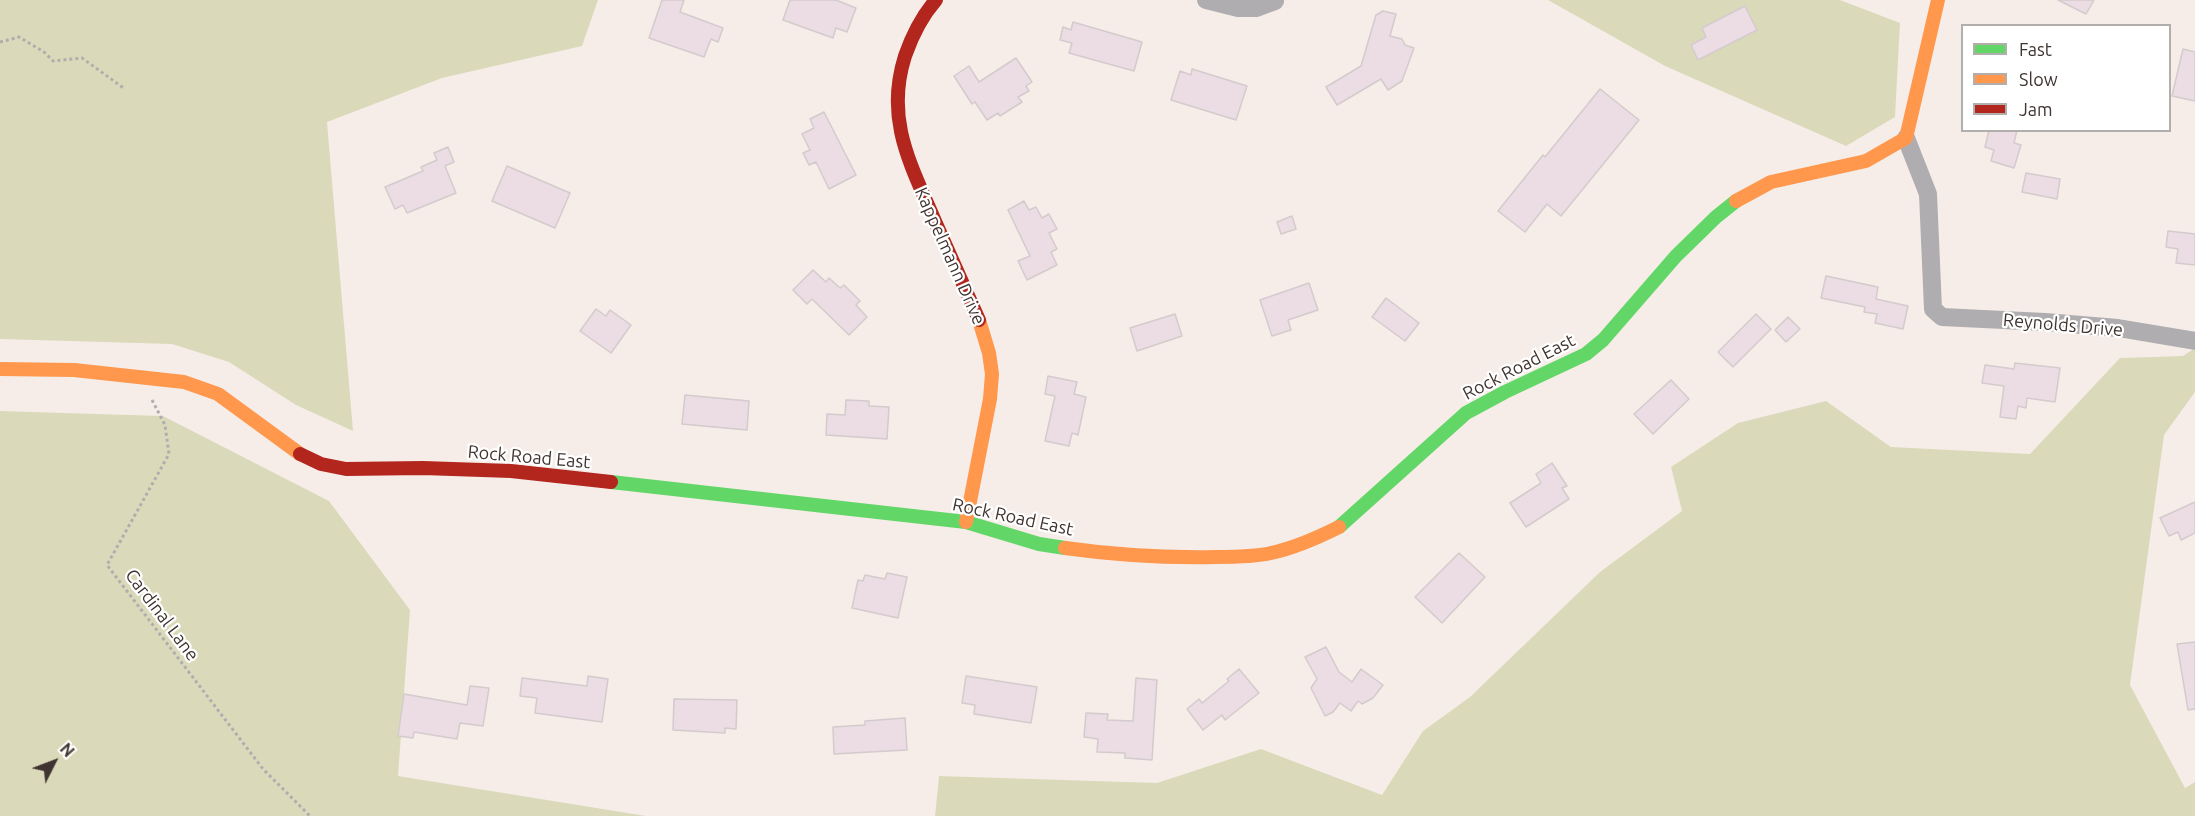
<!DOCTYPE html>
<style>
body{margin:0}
#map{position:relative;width:2195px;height:816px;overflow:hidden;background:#f6ede9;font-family:Ubuntu,sans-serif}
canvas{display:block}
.legend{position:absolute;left:1961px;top:24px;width:210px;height:108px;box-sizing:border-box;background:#fff;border:2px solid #b2aeac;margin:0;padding:8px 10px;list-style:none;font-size:18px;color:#3f3430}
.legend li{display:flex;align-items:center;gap:12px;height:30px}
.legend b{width:30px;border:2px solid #b2aeac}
.north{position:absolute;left:24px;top:732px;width:60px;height:60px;-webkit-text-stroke:4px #fff;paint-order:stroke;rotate:48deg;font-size:16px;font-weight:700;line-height:24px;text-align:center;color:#3f3430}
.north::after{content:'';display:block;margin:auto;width:21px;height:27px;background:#3f3430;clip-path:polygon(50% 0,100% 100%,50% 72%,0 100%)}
</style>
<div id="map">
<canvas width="2195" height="816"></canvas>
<ul class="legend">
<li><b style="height:8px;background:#63d668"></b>Fast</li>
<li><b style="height:8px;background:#ff974d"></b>Slow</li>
<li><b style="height:8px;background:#b3261e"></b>Jam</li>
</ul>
<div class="north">N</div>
</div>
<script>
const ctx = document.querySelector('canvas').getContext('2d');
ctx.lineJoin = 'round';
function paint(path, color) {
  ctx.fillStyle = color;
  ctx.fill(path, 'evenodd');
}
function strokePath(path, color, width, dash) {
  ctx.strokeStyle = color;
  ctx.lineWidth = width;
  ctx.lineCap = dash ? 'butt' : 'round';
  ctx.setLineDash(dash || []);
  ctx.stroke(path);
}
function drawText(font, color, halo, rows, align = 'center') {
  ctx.font = font + ' Ubuntu,sans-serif';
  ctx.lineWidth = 4.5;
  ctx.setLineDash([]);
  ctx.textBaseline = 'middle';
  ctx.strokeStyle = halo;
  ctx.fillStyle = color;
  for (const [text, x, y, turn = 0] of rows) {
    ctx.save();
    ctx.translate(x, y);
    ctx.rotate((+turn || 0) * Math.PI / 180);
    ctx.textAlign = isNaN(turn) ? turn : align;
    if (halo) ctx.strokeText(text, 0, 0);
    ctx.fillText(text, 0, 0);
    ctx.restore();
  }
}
paint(new Path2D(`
 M0,0H598L582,46L442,78L327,122L353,431L296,405L229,362L172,344L0,339Z
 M1548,0H1840L1900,23L1895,117L1846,146L1665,66Z
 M2195,348V392L2164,435L2130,685L2185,788L2195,782V816H935L939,776L1157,783L1261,749L1382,795L1423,731L1470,697L1600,572L1682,511L1671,467L1738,423L1826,401L1891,447L2030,454L2120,358L2183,356Z
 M0,411L163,416L329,501L410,610L398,776L646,816H0Z`), '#dadabb');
const building = new Path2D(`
 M662,0H684L680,12L723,28L718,42L711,39L704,57L649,38Z
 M790,0H836L856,8L847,32L836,28L833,38L783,20Z
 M2058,0H2094L2086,14Z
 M1745,6L1757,30L1698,60L1691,45L1706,37L1702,28Z
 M1383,11L1396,14L1390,36L1402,39L1405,45L1414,48L1402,81L1388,90L1381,79L1337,105L1326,87L1361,66L1376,15Z
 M1073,22L1142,42L1134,71L1069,53L1072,43L1060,40L1063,27L1071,30Z
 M2183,49L2195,52V101L2172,96Z
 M1016,58L1032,82L1026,86L1029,91L1018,97L1022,102L1000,116L998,113L987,120L975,102L972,104L954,76L969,66L979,82Z
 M1192,69L1247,86L1236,120L1171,100L1180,71L1191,75Z
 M1600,89L1639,120L1561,216L1547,204L1525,232L1498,211L1543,155L1545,157Z
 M824,112L856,175L829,189L816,162L809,165L803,153L810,150L802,134L814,128L810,119Z
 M1989,130H2017L2014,143L2021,145L2014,168L1991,161L1994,150L1985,147Z
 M448,147L454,162L445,166L456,193L407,213L403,205L395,209L385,187L423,171L421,167L437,160L434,153Z
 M507,166L570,193L555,228L492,201Z
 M2026,173L2060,179L2057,199L2022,192Z
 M1024,201L1029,210L1036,207L1042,218L1049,214L1057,229L1049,233L1057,249L1051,252L1057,265L1027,280L1018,261L1030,256L1008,210Z
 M1292,216L1296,229L1281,234L1277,222Z
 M2168,231L2195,234V265L2176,263L2178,249L2166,247Z
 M813,270L826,282L829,278L840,288L844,285L860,301L856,305L867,317L849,335L812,299L807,304L793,290Z
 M1826,276L1878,287L1876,299L1908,306L1903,329L1875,323L1877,314L1864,312L1865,307L1821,298Z
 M1309,283L1318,310L1288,320L1291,330L1272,336L1260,300Z
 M1386,298L1419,323L1405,341L1372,317Z
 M596,309L606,316L610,310L631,325L611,353L580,331Z
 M1175,314L1182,336L1137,351L1130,328Z
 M1756,314L1771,329L1733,367L1718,352Z
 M1788,317L1800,329L1786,342L1775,330Z
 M2015,363L2060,368L2055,402L2027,398L2026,408L2018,406L2016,419L2000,417L2004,386L1982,383L1985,365L2014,369Z
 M1048,376L1077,382L1074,394L1086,397L1078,435L1072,433L1069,446L1045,441L1055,396L1045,394Z
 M1671,380L1689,399L1653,434L1634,414Z
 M685,395L749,401L747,430L682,424Z
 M846,400L869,401V406L889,407L887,439L826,435L827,414L845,415Z
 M1552,463L1567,486L1562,488L1569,499L1526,527L1510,503L1541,483L1536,474Z
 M2195,502V533L2181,540L2178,532L2169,536L2160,518Z
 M1459,553L1485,577L1442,623L1415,597Z
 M887,573L907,577L898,618L852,608L858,580L863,581L865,575L885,579Z
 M2195,642V709L2188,710L2177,644Z
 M1326,647L1339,672L1352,682L1361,669L1383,685L1373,698L1362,704L1358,701L1351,711L1340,703L1333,712L1325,716L1311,688L1317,679L1305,657Z
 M1239,669L1259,693L1225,720L1222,715L1203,730L1187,709L1199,699L1202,703L1229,681L1227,679Z
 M588,676L608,679L602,722L535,713L537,698L520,696L522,678L587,686Z
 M966,676L1037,687L1031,723L974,714L975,705L962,703Z
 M1136,678L1157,680L1152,760L1125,758V753L1097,752L1098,739L1084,737L1086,713L1108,714L1107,720L1133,721Z
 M470,686L489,688L483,726L460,723L457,739L414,732L413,738L398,736L404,694L467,705Z
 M674,699L737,700L736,729L725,728V733L673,730Z
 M905,718L907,750L834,754L833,727L865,725V721Z`);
paint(building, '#ecdce4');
strokePath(building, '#d3cbcc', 1.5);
strokePath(new Path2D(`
 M0,42L19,37L44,52L53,61L82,58L125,89
 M152,400L165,425L169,454L107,565L263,769L310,816`), '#b1adae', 3, [3, 3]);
strokePath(new Path2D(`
 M1206,0L1238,8H1256L1275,1
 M1906,138L1928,194L1933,309L1942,317L2045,322L2118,328L2195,341`), '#afadaf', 18);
strokePath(new Path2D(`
 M611,482L966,522L1039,544L1065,548
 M1339,527L1466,413L1505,392L1586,354L1603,340L1676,256L1716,217L1736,201`), '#63d668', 14);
strokePath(new Path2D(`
 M1736,201L1771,182L1866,161L1906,138L1938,0
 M0,369L74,370L184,382L218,394L300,454
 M966,522L990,399L992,374L989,353L979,320
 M1065,548C1115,555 1166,558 1216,557C1234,557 1254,557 1271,553C1295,548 1317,538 1339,527`), '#ff974d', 14);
strokePath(new Path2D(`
 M936,0C922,16 912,36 905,56C885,119 910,163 934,219C949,253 964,286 979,320
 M300,454L321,464L346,469L423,468L511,471L611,482`), '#b3261e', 14);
drawText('18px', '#3f3430', '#fff', [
 ["Kappelmann Drive",950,256,66],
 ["Reynolds Drive",2063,325,5],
 ["Rock Road East",1519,367,-27],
 ["Rock Road East",529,457,5],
 ["Rock Road East",1013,517,12],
 ["Cardinal Lane",162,615,53]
]);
</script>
